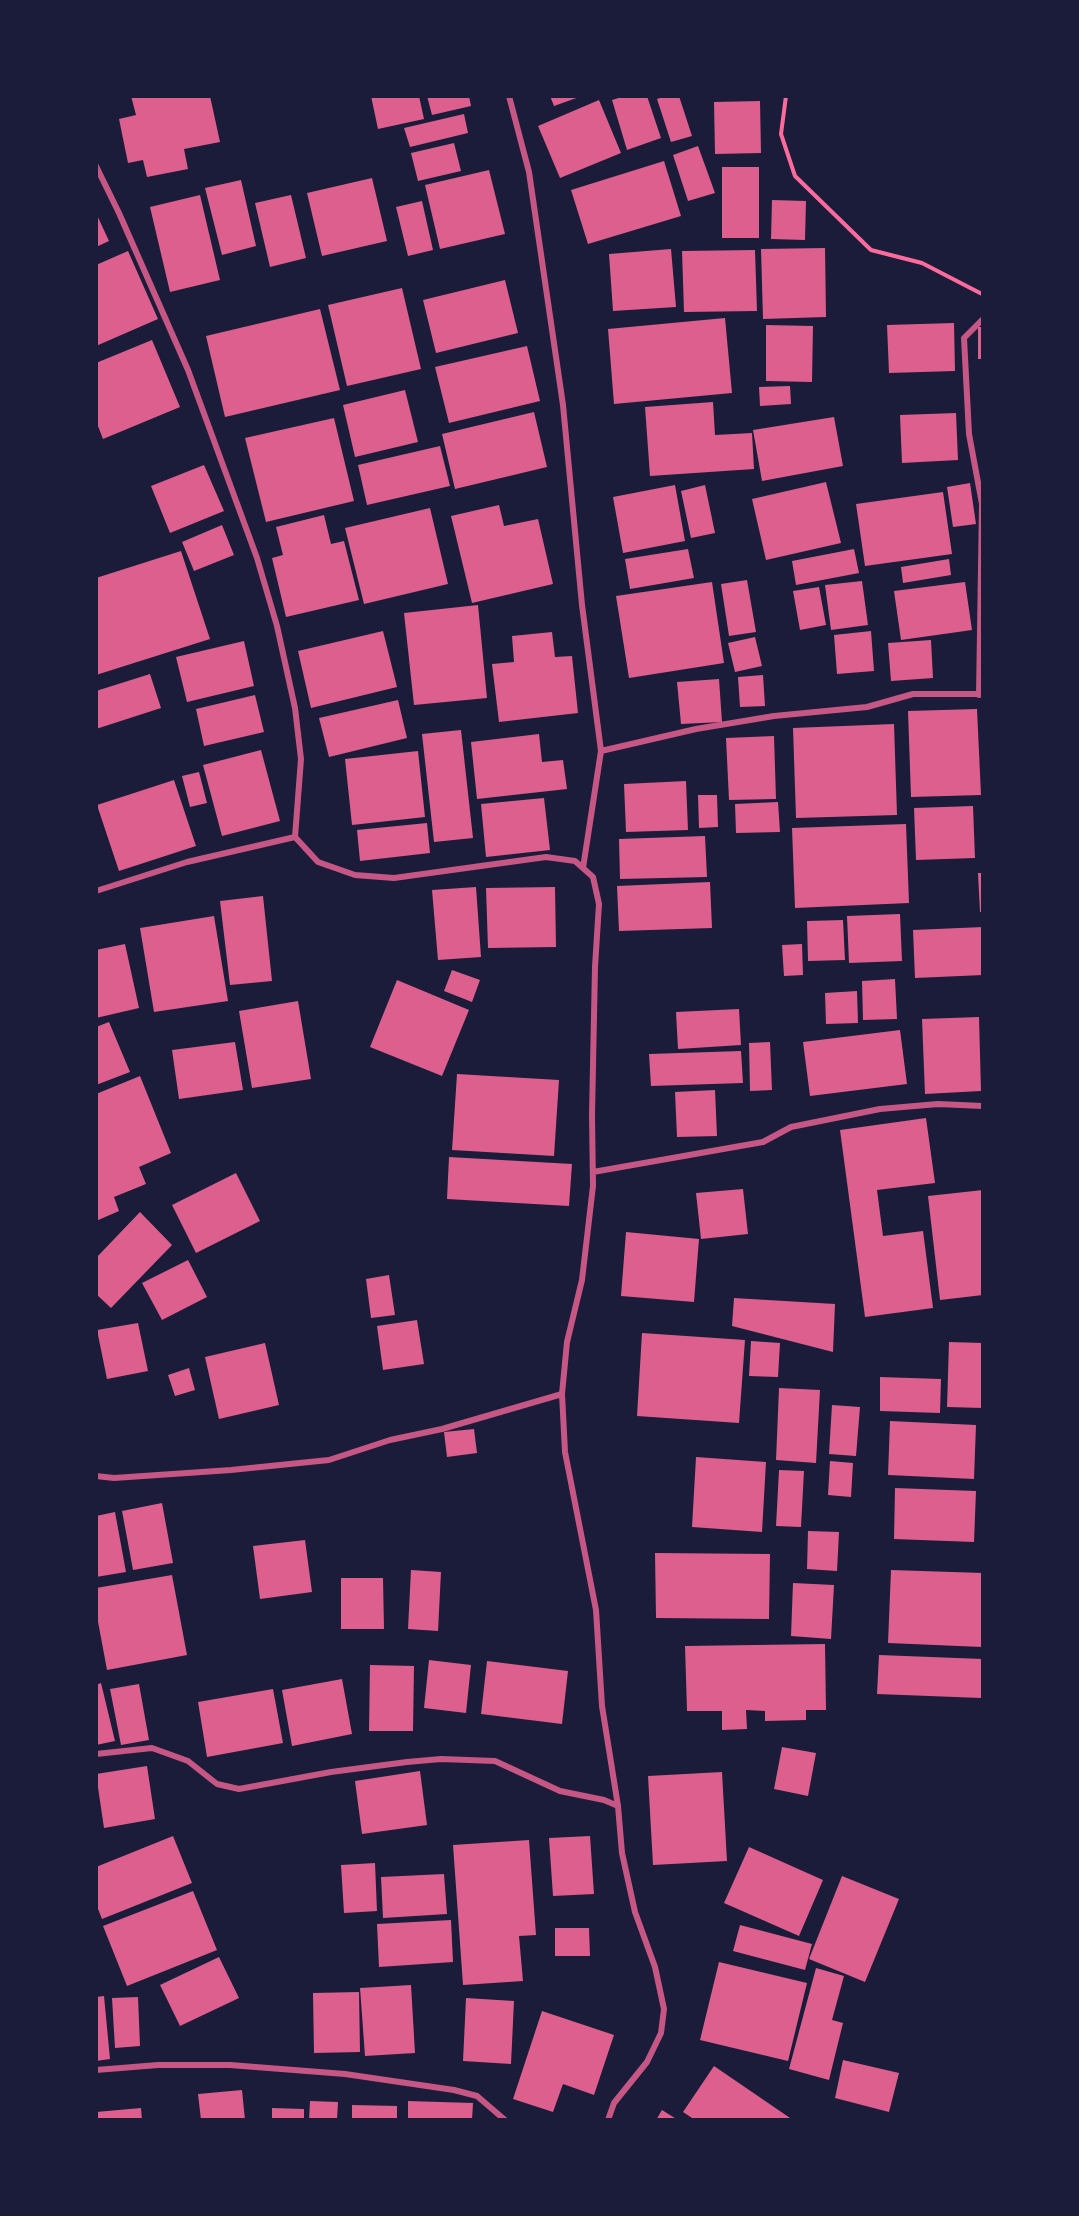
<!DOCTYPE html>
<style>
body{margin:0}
#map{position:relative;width:1079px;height:2216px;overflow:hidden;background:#1b1b3a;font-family:Roboto,sans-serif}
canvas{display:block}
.frame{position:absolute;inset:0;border:98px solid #1b1b3a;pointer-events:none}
</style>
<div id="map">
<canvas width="1079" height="2216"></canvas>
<div class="frame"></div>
</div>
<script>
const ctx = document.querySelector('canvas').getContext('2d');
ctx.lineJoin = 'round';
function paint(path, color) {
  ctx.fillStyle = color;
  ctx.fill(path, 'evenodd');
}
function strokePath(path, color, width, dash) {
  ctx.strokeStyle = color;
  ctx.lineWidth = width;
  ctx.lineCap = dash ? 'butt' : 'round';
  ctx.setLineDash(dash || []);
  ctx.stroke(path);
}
paint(new Path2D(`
 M131,96H210L220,142L184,149L188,169L147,177L143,160L128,163L119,119L136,115Z
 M371,96H419L424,119L378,129Z
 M427,96H469L471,106L432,115Z
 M550,96H582L554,106Z
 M625,96H647L661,138L627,150L612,100Z
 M666,96H679L692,136L671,142L657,99Z
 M599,100L621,153L560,178L538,126Z
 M760,101L761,153L715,154L714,102Z
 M464,114L468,133L410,147L404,128Z
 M454,143L461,171L418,181L411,153Z
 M698,146L715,193L688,201L673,155Z
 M664,161L681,216L588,244L571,190Z
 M722,167H759V238H722Z
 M489,170L505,234L440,249L425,185Z
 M372,178L387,241L322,256L307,193Z
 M241,180L256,246L222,255L205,188Z
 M200,195L220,280L170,292L150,207Z
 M291,195L306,258L270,267L255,203Z
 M772,200L806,201L805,240L771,239Z
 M422,201L433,250L408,256L396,207Z
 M96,213L109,241L96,247Z
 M825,248L826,317L763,319L761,249Z
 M671,249L676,307L613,311L609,254Z
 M755,250L757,311L684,312L682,251Z
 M128,251L158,319L96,346V265Z
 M505,280L518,333L436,353L423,300Z
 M402,288L421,369L347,386L328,305Z
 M320,309L340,390L225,417L206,336Z
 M725,318L732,393L614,404L608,329Z
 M954,323L955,371L889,373L887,325Z
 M766,325L813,326L812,382L766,381Z
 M978,327H983V359H978Z
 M152,340L180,407L103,439L96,421V363Z
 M527,346L540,401L449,423L435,367Z
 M790,386L791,404L760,406L759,387Z
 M405,390L418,442L355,457L343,405Z
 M713,402L715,435L752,433L754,469L650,476L645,407Z
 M534,412L547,467L455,489L442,434Z
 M956,413L958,460L902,463L900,415Z
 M834,417L843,466L762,481L753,430Z
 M334,418L354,501L266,522L245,438Z
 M440,446L450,486L367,505L358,465Z
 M204,465L224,511L170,533L151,486Z
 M826,482L841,543L766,560L752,499Z
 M970,483L976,524L953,527L947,487Z
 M675,485L685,541L623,553L613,497Z
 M705,485L715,533L691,538L681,491Z
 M943,492L952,554L865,566L856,504Z
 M499,505L504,526L538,519L553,584L472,603L451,516Z
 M430,508L448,584L364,604L345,528Z
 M324,515L331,544L344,541L359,600L286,617L272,558L283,555L276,527Z
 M222,525L234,555L194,571L182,542Z
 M688,549L694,578L630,589L625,559Z
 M854,549L859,573L796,585L792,561Z
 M181,551L210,639L96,675V578Z
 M949,559L951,575L903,583L901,567Z
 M747,580L756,632L729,636L721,584Z
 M862,581L868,625L831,630L825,585Z
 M712,582L724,663L629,678L616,596Z
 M965,582L972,630L901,640L894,591Z
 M819,587L826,625L800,630L793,591Z
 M478,605L487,698L414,705L404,613Z
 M383,631L397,687L311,708L298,651Z
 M871,631L874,671L837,674L834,635Z
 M552,632L555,657L572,656L578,713L499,722L492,664L514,662L512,636Z
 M755,637L762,666L735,672L728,643Z
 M931,640L933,678L891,681L888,643Z
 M244,641L254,686L187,702L176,657Z
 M150,674L161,708L96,729V691Z
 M763,675L765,706L740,707L738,677Z
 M719,679L722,722L681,724L677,682Z
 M255,695L264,732L204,746L196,709Z
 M398,700L407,738L329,757L319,718Z
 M977,709L981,795L911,797L908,711Z
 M894,724L897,815L796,818L793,728Z
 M461,730L473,838L434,842L422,734Z
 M539,734L542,762L563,760L567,789L477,799L471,742Z
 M774,736L776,799L729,800L726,738Z
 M261,750L280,821L222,836L203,765Z
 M418,751L425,817L352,825L345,759Z
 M199,772L207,803L190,807L182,776Z
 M174,780L196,846L119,871L97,805Z
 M686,781L688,830L626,832L624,784Z
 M698,795H717L718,827L699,828Z
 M544,798L550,850L486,857L481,804Z
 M778,802L780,832L736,833L735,804Z
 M973,806L975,858L916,860L914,808Z
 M427,823L430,853L360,861L357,830Z
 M906,824L909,903L795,908L792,828Z
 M705,836L707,877L620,879L619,839Z
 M978,873H983V912H980Z
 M710,882L712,928L619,931L617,886Z
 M476,887L481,957L438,960L432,890Z
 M555,887L556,947L488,948L486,888Z
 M263,896L272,981L230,985L220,901Z
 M900,914L902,961L849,963L847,916Z
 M214,916L228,1001L154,1012L140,928Z
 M843,920L845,960L808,961L807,921Z
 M983,927V975L915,978L913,930Z
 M125,944L139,1008L96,1018V950Z
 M802,944L803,975L784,976L782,945Z
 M452,970L480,980L472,1002L444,991Z
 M895,979L897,1019L863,1020L862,981Z
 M397,980L469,1010L442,1076L370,1047Z
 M857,991L858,1023L826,1024L825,993Z
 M298,1001L311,1079L252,1088L239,1011Z
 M739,1009L741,1045L678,1049L676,1012Z
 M979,1017L981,1091L925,1094L922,1019Z
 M109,1022L130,1072L96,1085V1027Z
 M900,1030L907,1084L810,1096L803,1042Z
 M235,1042L243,1090L179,1099L172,1050Z
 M770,1042L772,1090L750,1091L749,1043Z
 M741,1051L743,1083L651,1086L649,1054Z
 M457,1074L559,1080L554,1156L452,1150Z
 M140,1076L171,1153L139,1167L146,1184L114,1197L119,1211L96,1221V1094Z
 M715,1090L717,1136L677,1137L675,1092Z
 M926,1118L935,1183L877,1190L883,1236L923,1231L933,1308L865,1317L840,1130Z
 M449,1157L572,1164L569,1206L447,1199Z
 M236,1173L260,1221L196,1253L172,1205Z
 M743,1189L748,1234L701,1239L696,1193Z
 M983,1190V1295L940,1300L928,1196Z
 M140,1212L172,1245L111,1308L96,1294V1258Z
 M626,1232L699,1239L694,1302L621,1296Z
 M188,1260L207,1297L162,1320L142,1283Z
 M389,1275L395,1315L371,1318L366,1279Z
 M734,1298L835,1304L833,1352L732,1326Z
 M417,1320L424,1364L383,1370L377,1326Z
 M138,1323L148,1371L107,1379L97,1330Z
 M642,1333L745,1340L739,1423L637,1416Z
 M751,1341L780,1343L778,1377L749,1376Z
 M949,1342L983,1343V1408L947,1407Z
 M265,1343L279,1405L219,1419L205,1357Z
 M189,1368L195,1390L175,1396L168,1375Z
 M880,1377L941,1379L940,1413L880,1411Z
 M779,1388L820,1390L816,1463L776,1460Z
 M832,1405L860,1407L856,1456L829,1454Z
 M890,1421L976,1425L974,1479L888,1475Z
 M474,1429L477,1453L447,1457L444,1432Z
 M696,1457L766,1462L762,1532L692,1527Z
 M830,1461L853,1463L851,1497L828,1495Z
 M779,1470L804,1471L801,1527L776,1526Z
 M895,1488L976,1491L974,1542L894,1539Z
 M162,1503L173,1563L133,1570L122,1511Z
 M115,1512L126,1572L96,1577V1516Z
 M808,1531L839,1532L837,1571L807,1569Z
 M305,1540L312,1592L260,1599L253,1546Z
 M655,1553L770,1554L769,1619L656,1618Z
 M411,1570L441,1572L438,1631L408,1629Z
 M891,1570L983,1573L982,1647L888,1643Z
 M172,1575L187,1655L107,1670L96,1611V1588Z
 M341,1578H383L384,1629H341Z
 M793,1583L834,1585L831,1639L791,1636Z
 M825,1644L826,1710H806V1720L765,1721V1711L746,1710L747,1729L722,1730V1711H687L685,1646Z
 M879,1655L983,1659L981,1698L877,1694Z
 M429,1660L471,1665L466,1713L424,1708Z
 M487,1661L568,1671L562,1724L481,1714Z
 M370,1665L414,1666L413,1731H369Z
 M342,1679L352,1734L292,1746L282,1690Z
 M101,1683L115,1741L96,1745V1685Z
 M139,1684L149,1740L121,1745L110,1689Z
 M273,1689L283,1743L207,1757L198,1702Z
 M782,1747L816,1753L808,1796L774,1789Z
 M147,1766L155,1819L104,1828L96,1774Z
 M420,1771L427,1825L362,1834L355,1781Z
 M722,1772L727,1861L653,1865L648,1776Z
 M173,1836L192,1883L102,1919L96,1904V1867Z
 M590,1836L594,1894L553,1896L549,1838Z
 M529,1840L536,1935L519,1936L523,1981L463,1985L453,1845Z
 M749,1847L823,1880L799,1936L724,1903Z
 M375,1863L377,1911L344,1913L341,1865Z
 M444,1874L447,1914L383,1918L381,1877Z
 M842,1876L899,1899L865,1982L809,1959Z
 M193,1891L217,1950L127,1986L103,1926Z
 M451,1920L453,1962L379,1967L377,1924Z
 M740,1925L812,1944L805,1970L733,1951Z
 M555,1928H589L590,1956H555Z
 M219,1957L239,1998L180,2026L160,1985Z
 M719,1962L807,1983L788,2061L700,2040Z
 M816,1968L844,1976L832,2020L843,2023L829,2080L789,2069Z
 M411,1985L415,2053L365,2056L360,1988Z
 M359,1992L360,2052L314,2053L313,1993Z
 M104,1996L110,2059L96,2061V1997Z
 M138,1997L140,2046L115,2048L112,1998Z
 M466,1998L514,2001L511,2064L463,2061Z
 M542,2011L614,2035L594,2095L563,2084L553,2112L513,2099Z
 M843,2060L899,2073L889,2112L835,2098Z
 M714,2066L793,2120H695L683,2112Z
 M242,2090L245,2120H201L198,2094Z
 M310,2101L338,2102L337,2120H309Z
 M408,2101L473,2103L472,2120H408Z
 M352,2105L397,2106V2120H352Z
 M141,2108L142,2120H96V2112Z
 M272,2108L304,2109V2120H272Z
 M662,2110L678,2120H656Z`), '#dd5f8e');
strokePath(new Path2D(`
 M786,96L781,134L795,176L871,250L922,263L982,294`), '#ff6b9d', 4);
strokePath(new Path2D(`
 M509,96L529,172L563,405L582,605L601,751L583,868
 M96,166L119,213L188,370L257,558L277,626L295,708L301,759L295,837
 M979,695L982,504L969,434L964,338L983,319
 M601,751L696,729L774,716L867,707L913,694H983
 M96,891L187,862L295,837L318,862L355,875L394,878L546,857L575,861L593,877L599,904L595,967L592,1115L593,1186L582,1280L567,1342L562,1394L565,1452L596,1610L602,1706L618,1806L622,1853L635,1912L655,1967L664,2009L661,2033L647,2062L614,2103L608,2120
 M593,1172L763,1142L791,1127L880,1109L938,1104L983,1106
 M96,1476L114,1478L231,1470L329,1460L390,1440L442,1429L562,1394
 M96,1754L152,1748L188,1761L217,1784L239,1789L331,1772L407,1762L441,1759L495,1761L560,1791L604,1800L618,1806
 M96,2070L158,2065H230L345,2074L454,2090L477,2096L505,2120`), '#c65784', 6);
</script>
